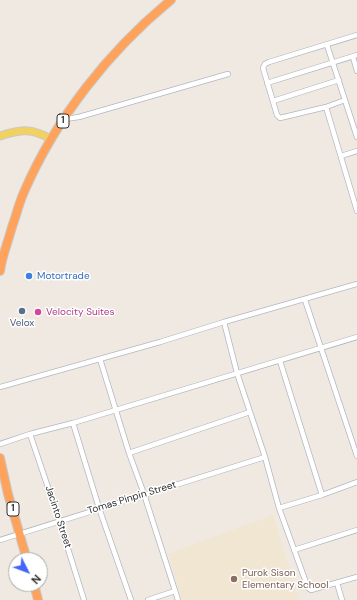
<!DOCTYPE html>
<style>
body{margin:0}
#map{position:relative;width:357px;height:600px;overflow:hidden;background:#efe9e1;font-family:"DM Sans",sans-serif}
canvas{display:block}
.north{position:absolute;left:8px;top:552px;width:40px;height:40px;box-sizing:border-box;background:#fff;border:1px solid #ababab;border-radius:50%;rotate:132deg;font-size:11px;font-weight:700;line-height:16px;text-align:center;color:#2e2e2e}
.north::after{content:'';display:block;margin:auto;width:14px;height:18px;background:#4264fb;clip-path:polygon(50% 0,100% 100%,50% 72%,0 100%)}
</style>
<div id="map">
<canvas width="357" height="600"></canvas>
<div class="north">N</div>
</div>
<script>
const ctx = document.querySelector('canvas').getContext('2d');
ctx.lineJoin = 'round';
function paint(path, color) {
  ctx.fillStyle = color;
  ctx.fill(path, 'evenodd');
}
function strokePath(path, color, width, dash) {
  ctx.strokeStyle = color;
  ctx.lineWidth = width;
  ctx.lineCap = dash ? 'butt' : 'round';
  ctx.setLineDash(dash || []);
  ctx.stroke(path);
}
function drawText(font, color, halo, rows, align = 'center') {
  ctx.font = font + ' "DM Sans",sans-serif';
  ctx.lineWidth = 3;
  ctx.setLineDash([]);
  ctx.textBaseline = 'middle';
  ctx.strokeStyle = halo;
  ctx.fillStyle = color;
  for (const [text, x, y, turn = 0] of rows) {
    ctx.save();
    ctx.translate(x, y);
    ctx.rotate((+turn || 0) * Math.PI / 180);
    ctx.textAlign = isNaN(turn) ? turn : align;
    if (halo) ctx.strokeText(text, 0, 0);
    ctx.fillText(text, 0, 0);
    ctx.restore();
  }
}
paint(new Path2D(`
 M273,515L299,600H182L168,554Z`), '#f0e6d1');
const street = new Path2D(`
 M327,45L357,137
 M353,57L357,71
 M267,83L357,55
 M345,100L326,107L280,118L277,115L263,68L265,64L269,62L357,35
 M273,101L339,80
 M326,107L357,211
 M65,119L79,117L228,74
 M341,156L357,151
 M305,300L357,456
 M224,322L237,373L265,457L279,508L308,588L311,590L357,577
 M100,359L129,453L144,494L178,600
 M280,361L322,495
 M0,387L160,342L224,322L357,284
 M73,423L99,508L131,600
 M30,434L59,520L84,600
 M0,444L30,434L73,423L357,337
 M129,453L250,412
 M279,508L322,495L357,482
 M0,540L265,457
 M294,550L357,530
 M337,583L342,600
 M148,600L175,591`);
const primary = new Path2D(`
 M0,136C22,129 31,128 51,139`);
const highway = new Path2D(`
 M0,271C2,256 8,242 12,227C16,216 19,203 24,192C56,118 109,51 171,0
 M0,458L8,494L27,560
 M34,584L38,600`);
strokePath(street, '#b4b7c1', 6);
strokePath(primary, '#c9c9c9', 9);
strokePath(highway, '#c9c9c9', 10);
strokePath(street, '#fff', 4.5);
strokePath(primary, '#f2d163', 7);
strokePath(highway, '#ffa35c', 8);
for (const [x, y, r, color] of [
 [29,276,4,"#3f7fe0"],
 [22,311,4,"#5c6f8a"],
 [38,312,4,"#d1479c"],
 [234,579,4,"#8d6e63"]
]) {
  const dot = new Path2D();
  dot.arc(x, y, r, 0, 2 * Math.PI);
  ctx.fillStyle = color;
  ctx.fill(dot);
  strokePath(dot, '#fff', 1.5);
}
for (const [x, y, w] of [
 [63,121,12],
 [13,509,12]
]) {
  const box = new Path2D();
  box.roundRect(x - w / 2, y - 7, w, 14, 3);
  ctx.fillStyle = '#fff';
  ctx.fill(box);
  strokePath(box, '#2e2e2e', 1);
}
drawText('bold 9px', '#2e2e2e', null, [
 ["1",63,121],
 ["1",13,509]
]);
drawText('10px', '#366cbe', '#fff', [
 ["Motortrade",37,276]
], 'left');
drawText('10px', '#b23c85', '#fff', [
 ["Velocity Suites",46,312]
], 'left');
drawText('10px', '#4e5e75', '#fff', [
 ["Velox",22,323]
]);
drawText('10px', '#2e2e2e', '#fff', [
 ["Tomas Pinpin Street",132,498,-17],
 ["Jacinto Street",58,517,72]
]);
drawText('10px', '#785e54', '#fff', [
 ["Purok Sison",242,573],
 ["Elementary School",242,585]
], 'left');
</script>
